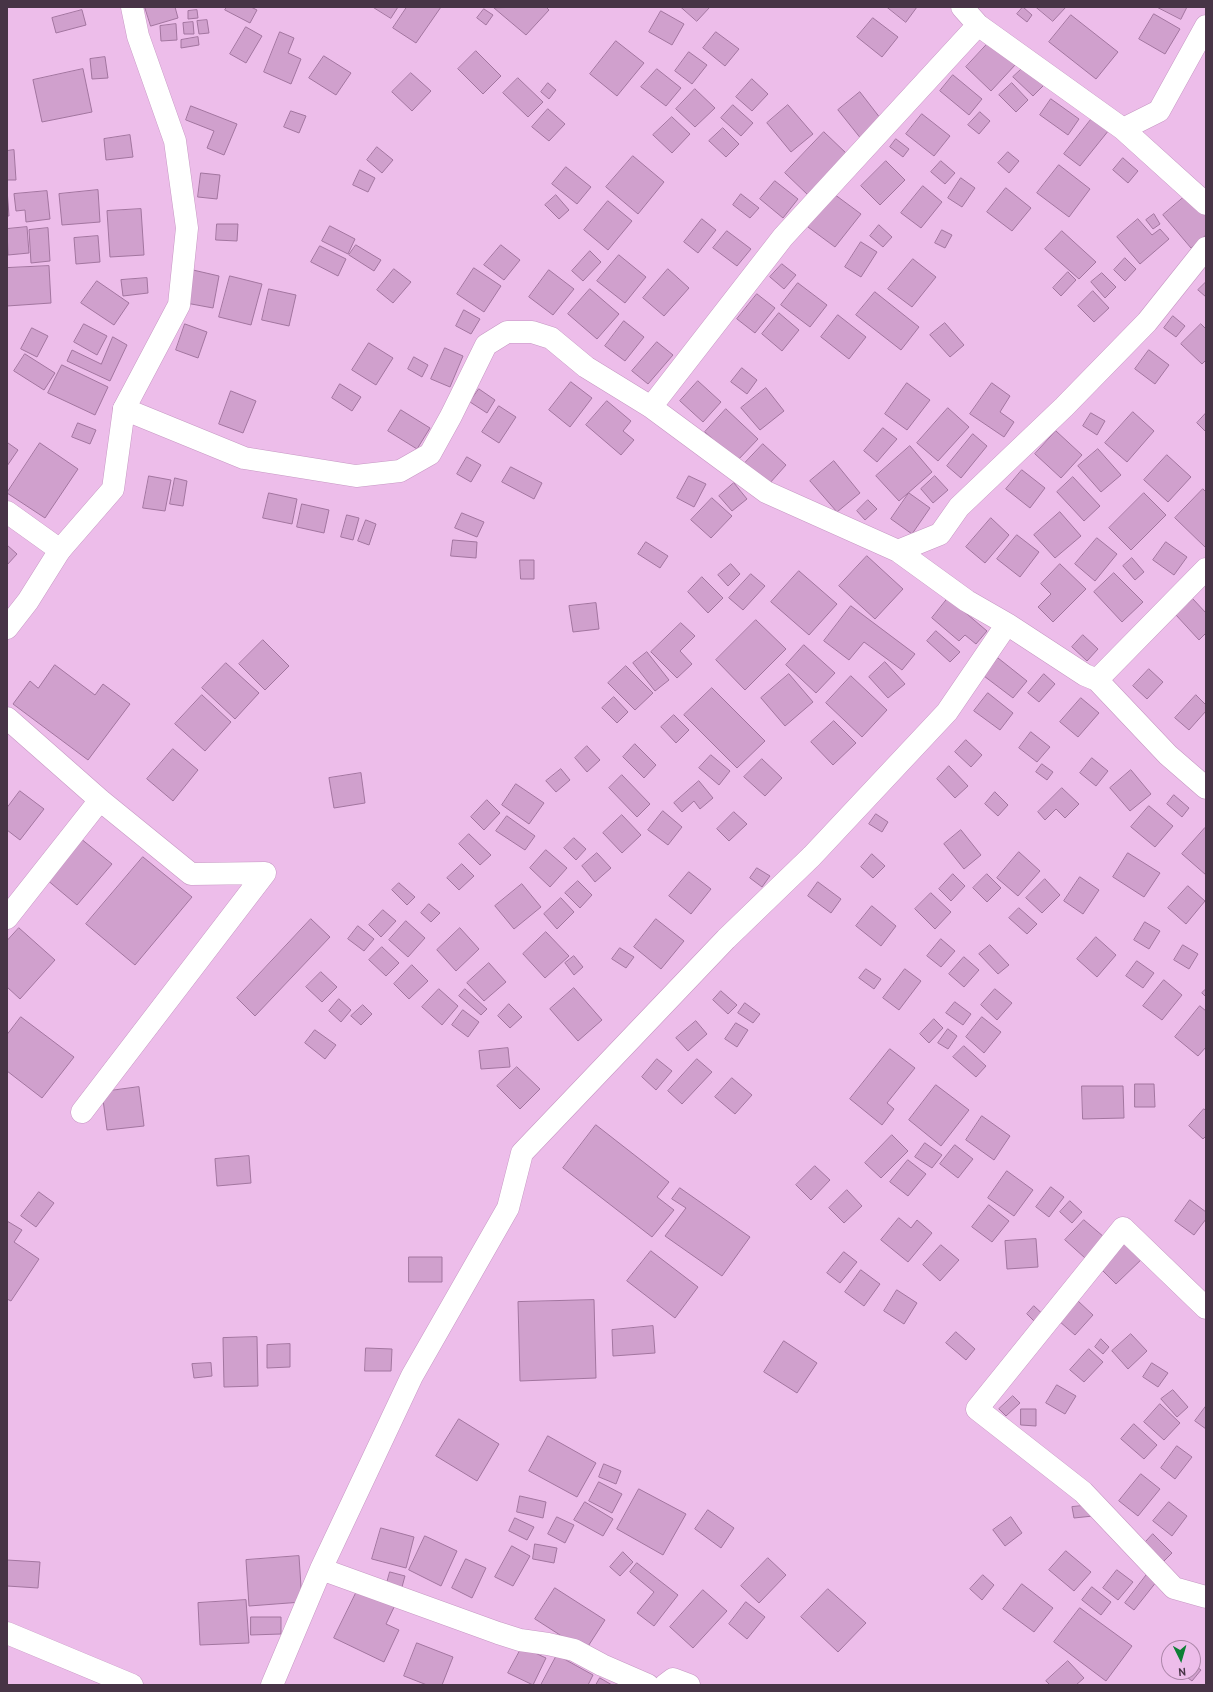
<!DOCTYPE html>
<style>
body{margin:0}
#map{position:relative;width:1213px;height:1692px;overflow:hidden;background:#edbdea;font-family:Overpass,sans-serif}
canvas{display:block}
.frame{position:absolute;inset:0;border:8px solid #473446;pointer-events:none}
.north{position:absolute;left:1161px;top:1640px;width:40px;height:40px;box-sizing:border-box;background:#edbdea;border:1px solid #ab86a8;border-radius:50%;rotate:175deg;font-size:11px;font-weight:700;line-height:16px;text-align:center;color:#473446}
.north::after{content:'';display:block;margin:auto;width:14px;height:18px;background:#0d7f35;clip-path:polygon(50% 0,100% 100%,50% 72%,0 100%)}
</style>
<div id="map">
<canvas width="1213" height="1692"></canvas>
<div class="frame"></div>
<div class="north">N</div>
</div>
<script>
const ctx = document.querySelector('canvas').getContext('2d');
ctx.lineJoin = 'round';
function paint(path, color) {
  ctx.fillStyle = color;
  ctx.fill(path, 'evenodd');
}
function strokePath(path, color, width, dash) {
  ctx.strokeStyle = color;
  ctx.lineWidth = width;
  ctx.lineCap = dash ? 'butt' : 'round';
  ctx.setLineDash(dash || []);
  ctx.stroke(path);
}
const building = new Path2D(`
 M145,7H175L178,18L151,26Z
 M227,7H251L257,10L250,23L225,10Z
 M373,7H398L391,18Z
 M407,7H441L416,43L393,28Z
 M546,7L549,10L526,35L494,8Z
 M681,7H710L697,21Z
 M887,7H917L906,22Z
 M1023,7L1032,15L1027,22L1017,14Z
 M1036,7H1066L1053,21Z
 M1157,7H1187L1181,19Z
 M484,9L493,15L486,25L477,18Z
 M82,10L86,25L56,33L52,18Z
 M197,10L198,18L188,19V11Z
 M661,11L684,24L672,45L649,32Z
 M1154,14L1180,29L1165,54L1139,39Z
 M1071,15L1118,52L1096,79L1049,42Z
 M873,18L898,37L882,57L857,37Z
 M207,20L209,33L199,34L197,21Z
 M193,22L194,34H184L183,23Z
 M176,24L177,40L161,41L160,26Z
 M246,27L262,36L246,63L230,54Z
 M280,32L294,38L288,53L301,59L291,84L264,72Z
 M716,32L739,49L725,66L703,48Z
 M198,37L199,45L181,48V40Z
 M991,40L1016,64L991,91L966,67Z
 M616,41L644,63L617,96L590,74Z
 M476,51L501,76L483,94L458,69Z
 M689,52L707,65L692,84L675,71Z
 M324,56L351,73L336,95L309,78Z
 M105,57L108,78L92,79L90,59Z
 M1026,65L1045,84L1033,96L1013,77Z
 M83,69L92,112L42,122L33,80Z
 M657,69L681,88L666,106L641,87Z
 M411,73L431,91L412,111L392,92Z
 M953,75L982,99L969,115L940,91Z
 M518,78L543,102L528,117L503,93Z
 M752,79L768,94L752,111L736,97Z
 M548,83L556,90L549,99L541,92Z
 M1012,83L1028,100L1016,112L999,95Z
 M695,89L715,108L695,127L676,109Z
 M860,92L884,123L862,140L838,110Z
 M1051,99L1079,119L1068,135L1040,115Z
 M733,105L753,123L741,136L721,118Z
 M788,105L813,134L791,152L767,123Z
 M191,106L237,124L224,155L207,148L214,131L186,120Z
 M548,109L565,124L549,141L532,127Z
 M291,111L306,116L299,133L284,127Z
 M980,112L990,121L979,134L968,125Z
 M922,114L950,136L934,156L906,134Z
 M672,117L690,134L672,153L653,135Z
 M1093,117L1109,130L1080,166L1064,154Z
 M723,128L739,144L726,157L709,141Z
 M824,132L847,154L808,195L785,173Z
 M130,135L133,157L106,160L104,139Z
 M896,139L909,149L903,157L890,147Z
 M377,147L393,160L382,173L367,160Z
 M14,150L16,180H7V151Z
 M1008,152L1019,161L1009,173L998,163Z
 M633,156L664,182L638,214L606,187Z
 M1123,158L1138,171L1128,183L1113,170Z
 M886,161L905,180L880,205L861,186Z
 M941,161L955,173L945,184L931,172Z
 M1059,165L1090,189L1069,217L1037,193Z
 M566,167L591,187L577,204L552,184Z
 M360,170L375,178L368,192L353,185Z
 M201,173L220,175L217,199L198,197Z
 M961,178L975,188L962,207L948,198Z
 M775,181L798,199L783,218L760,199Z
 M923,186L942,202L921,228L901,213Z
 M1006,188L1031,208L1012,231L987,212Z
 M7,189L9,216H7Z
 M98,190L100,222L62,225L59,194Z
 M47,191L50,219L26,222L25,210L16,211L14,194Z
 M1190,192L1206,210V235L1191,248L1163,215Z
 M741,194L759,208L750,218L733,205Z
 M834,194L861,214L835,247L808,227Z
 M556,195L569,210L559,219L545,205Z
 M608,201L632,221L608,250L584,230Z
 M141,209L144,255L110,257L107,211Z
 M1154,214L1160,224L1153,229L1146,220Z
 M702,219L716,230L698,253L684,242Z
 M1138,219L1152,235L1160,229L1169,239L1140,264L1117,237Z
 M217,224H238L237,241L216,240Z
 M879,225L892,237L883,247L870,236Z
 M330,226L355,239L348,254L322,241Z
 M27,227L29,253L8,255L7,229Z
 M48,228L50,261L31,263L29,230Z
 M942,230L952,235L945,248L935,243Z
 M727,231L751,249L737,266L713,248Z
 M1062,231L1096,262L1079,279L1045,249Z
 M98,236L100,262L76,264L74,238Z
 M861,242L877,252L861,277L845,267Z
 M356,245L381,260L374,271L349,255Z
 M501,245L520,260L504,280L484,265Z
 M320,246L346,259L338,276L311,262Z
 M590,251L601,262L583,281L572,271Z
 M619,255L646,277L625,303L597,281Z
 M1125,258L1136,269L1125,281L1114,270Z
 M913,259L936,277L912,307L888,289Z
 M782,264L796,275L784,289L770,277Z
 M49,266L51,303L7,306V268Z
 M474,268L501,286L484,312L457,294Z
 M394,269L411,282L393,303L377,290Z
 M668,269L689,288L664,316L643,298Z
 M193,270L219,276L213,308L186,303Z
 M549,270L574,289L553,315L529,297Z
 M1068,272L1076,280L1061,296L1053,288Z
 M1102,273L1116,287L1105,298L1091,282Z
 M230,276L262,284L251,325L219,317Z
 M147,278L148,293L123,296L121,280Z
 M97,281L129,303L114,325L81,303Z
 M1206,282V297L1198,290Z
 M798,283L827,305L810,327L781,305Z
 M269,289L296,295L289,326L262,320Z
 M590,289L619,314L597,339L568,314Z
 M1093,291L1109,308L1094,322L1078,306Z
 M875,292L919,327L901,350L856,315Z
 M757,294L775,308L755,333L737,319Z
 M464,310L480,319L471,334L456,326Z
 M779,313L799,330L782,351L762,334Z
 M838,315L866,337L849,359L821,337Z
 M1173,316L1185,326L1176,337L1164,328Z
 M624,321L644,337L625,361L605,346Z
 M945,323L964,345L950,357L930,335Z
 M84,324L107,336L97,355L74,342Z
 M185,324L207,332L198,358L176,350Z
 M1201,324L1206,329V360L1202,364L1181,344Z
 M32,328L48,336L37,357L21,349Z
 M113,337L127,345L110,381L67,361L72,350L101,364Z
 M657,342L673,355L648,384L632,371Z
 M369,343L393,358L376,385L352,370Z
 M445,348L463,356L450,387L431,379Z
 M1149,350L1169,365L1155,384L1135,369Z
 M25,354L55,373L44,390L14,371Z
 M414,357L428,365L422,377L408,369Z
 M62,365L108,387L95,415L48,393Z
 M742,368L757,380L747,394L731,382Z
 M698,381L721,402L703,422L680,401Z
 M571,382L592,398L570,427L549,410Z
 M907,383L930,400L907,430L885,414Z
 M992,383L1010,396L1000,412L1014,422L1004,437L970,414Z
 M340,384L361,397L352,411L332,398Z
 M766,388L784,411L760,430L741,408Z
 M479,389L495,400L487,413L470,402Z
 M231,391L256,401L243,433L219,424Z
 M607,401L631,421L623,431L634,440L621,455L586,425Z
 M499,406L516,417L499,443L482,432Z
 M948,408L969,427L938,461L917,443Z
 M726,409L758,439L737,461L705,432Z
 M401,410L430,428L417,449L388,431Z
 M1133,412L1154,431L1127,462L1105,443Z
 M1091,413L1105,421L1097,435L1083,426Z
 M1206,413V432L1197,423Z
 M78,423L96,430L90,444L72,437Z
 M883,428L897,439L877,462L864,451Z
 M1056,431L1082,455L1061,478L1035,454Z
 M973,434L987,446L961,478L947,466Z
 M8,443L18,450L7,466V443Z
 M40,443L78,469L45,518L7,493Z
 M763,444L786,465L769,484L745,463Z
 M910,446L932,472L899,501L876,476Z
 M1098,449L1121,475L1101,492L1078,466Z
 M1167,455L1191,477L1168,502L1144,480Z
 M467,457L481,465L471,482L457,474Z
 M834,461L860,493L837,512L810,481Z
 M511,467L542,483L534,499L502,482Z
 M1022,470L1045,488L1030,508L1006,489Z
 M149,476L171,480L165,511L143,508Z
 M689,476L706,484L694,507L677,498Z
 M935,476L948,490L933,503L921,489Z
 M1073,477L1100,506L1084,521L1057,492Z
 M175,478L187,481L183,506L170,504Z
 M734,483L747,499L732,511L719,496Z
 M1203,489L1206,492V548L1175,518Z
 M269,493L297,499L292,524L263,518Z
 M909,493L930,508L912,534L891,519Z
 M1144,493L1166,515L1131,550L1109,528Z
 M712,498L732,516L711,538L691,520Z
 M868,500L877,509L865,520L857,511Z
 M302,504L329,510L324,533L297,527Z
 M1060,512L1081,536L1055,558L1034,535Z
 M462,513L484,522L477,537L455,528Z
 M347,515L359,518L353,540L341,537Z
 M991,518L1009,535L985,563L966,547Z
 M366,520L376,524L369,545L358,541Z
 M1017,535L1039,552L1020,577L997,559Z
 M1097,538L1117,554L1095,581L1075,564Z
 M453,540L477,542L476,558L451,556Z
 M646,542L668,556L660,568L638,554Z
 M1166,542L1187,557L1174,575L1153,560Z
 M7,545L17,554L7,565Z
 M867,556L903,589L875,619L839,586Z
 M1132,558L1144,572L1135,580L1123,566Z
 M520,560H534V579H521Z
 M731,564L740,574L728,586L718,575Z
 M1060,564L1086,589L1053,622L1038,607L1051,594L1041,584Z
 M799,571L837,604L809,635L771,602Z
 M1114,573L1143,602L1122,622L1094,592Z
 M751,574L765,586L743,610L729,598Z
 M702,577L723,598L708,613L688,592Z
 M948,598L987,631L976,644L965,635L959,641L932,618Z
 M1193,599L1206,613V633L1199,640L1176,615Z
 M596,603L599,629L573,632L569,606Z
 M851,606L915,654L902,670L864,642L849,660L824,641Z
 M756,620L786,649L745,690L716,660Z
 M681,623L695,636L680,651L692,664L677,678L651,652Z
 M936,631L960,652L950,662L927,641Z
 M1083,635L1098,649L1087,661L1072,647Z
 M263,640L289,666L265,690L239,664Z
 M804,645L835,673L816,693L786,665Z
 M647,652L669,680L655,691L633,663Z
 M998,658L1027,681L1013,698L984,676Z
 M885,662L905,684L888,698L869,677Z
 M226,663L259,693L235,719L202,688Z
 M55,665L95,695L103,684L130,704L88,760L13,704L30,681L38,688Z
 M626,666L653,693L635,710L608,683Z
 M1149,669L1163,682L1147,699L1133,686Z
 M789,674L813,702L785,726L761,698Z
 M1044,674L1055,684L1039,702L1028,693Z
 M851,676L887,710L862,737L826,703Z
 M712,688L765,741L737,768L684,715Z
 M988,693L1013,713L1000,730L974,711Z
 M202,695L231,722L205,751L175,724Z
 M1196,695L1206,705V711L1189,730L1175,718Z
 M614,697L628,712L617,723L602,708Z
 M1081,698L1099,713L1078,737L1060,722Z
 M674,715L689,730L676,743L661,727Z
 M834,721L856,743L833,765L811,742Z
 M1031,732L1050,747L1037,762L1019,748Z
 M966,740L982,755L971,767L955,752Z
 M635,744L656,765L644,778L623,757Z
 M587,746L600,760L587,772L575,758Z
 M173,749L198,770L173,801L147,779Z
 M711,755L730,771L719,785L699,768Z
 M1092,758L1108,771L1096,786L1080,773Z
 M762,759L782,778L765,796L744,777Z
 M1042,764L1053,772L1047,780L1036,772Z
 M949,766L968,786L955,798L937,779Z
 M561,769L570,780L556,792L546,781Z
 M1131,770L1151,794L1130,811L1110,788Z
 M361,773L365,803L334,808L329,778Z
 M622,775L650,804L637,817L609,788Z
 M699,781L713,798L700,809L694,801L682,812L674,803Z
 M516,784L544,803L529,824L502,805Z
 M1062,788L1079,804L1065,818L1056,809L1045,820L1038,812Z
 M20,791L44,809L20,840L7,830V808Z
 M995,792L1008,805L998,816L985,804Z
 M1174,795L1189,808L1182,817L1167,804Z
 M487,800L500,813L484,830L471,817Z
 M1149,806L1173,826L1155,847L1131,827Z
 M663,811L682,827L668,845L648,830Z
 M734,812L747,824L729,841L717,829Z
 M876,814L888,822L882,832L869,824Z
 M622,815L641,835L622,853L603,833Z
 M507,816L535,836L525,850L496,831Z
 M1205,828L1206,829V875L1182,854Z
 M961,830L981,855L964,869L944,844Z
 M469,834L491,855L480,865L459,844Z
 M80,838L112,864L77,905L46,879Z
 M574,838L586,849L576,860L564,848Z
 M546,850L567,868L550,887L530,868Z
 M1019,852L1040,871L1018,896L997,878Z
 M597,853L611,868L595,882L582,866Z
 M1128,853L1160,873L1144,897L1113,877Z
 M872,854L885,866L873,878L861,867Z
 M143,857L192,897L135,965L86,924Z
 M462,864L474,876L459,890L447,878Z
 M757,868L770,876L762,887L750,878Z
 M689,872L711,889L691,914L669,896Z
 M953,874L965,886L951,901L939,889Z
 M987,874L1001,888L987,902L973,888Z
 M1080,877L1099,890L1083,914L1064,901Z
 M1045,879L1060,895L1042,913L1026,898Z
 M578,881L592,895L580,908L565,893Z
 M818,882L841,899L831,913L808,896Z
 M399,883L415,897L407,905L392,890Z
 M522,884L541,907L514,929L495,906Z
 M1188,886L1205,901L1186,924L1168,908Z
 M931,893L951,912L935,929L915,909Z
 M561,898L574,912L557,929L544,914Z
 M429,904L440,913L431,922L421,913Z
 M872,906L896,926L881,946L856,926Z
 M1019,908L1037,924L1027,934L1009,918Z
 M383,910L396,921L381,937L369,925Z
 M311,919L330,937L255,1016L237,998Z
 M656,919L684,941L661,969L634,947Z
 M406,921L425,938L408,957L389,940Z
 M1145,922L1160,931L1149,949L1134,940Z
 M358,926L374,939L364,951L348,939Z
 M19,928L55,960L20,999L7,987V941Z
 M460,928L479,949L456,971L437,950Z
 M546,932L569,956L545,978L523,954Z
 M1096,937L1116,955L1097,977L1077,959Z
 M941,939L955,951L941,967L927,956Z
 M990,945L1009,965L998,974L979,954Z
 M1183,945L1198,954L1189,969L1174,960Z
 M382,947L399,963L386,976L369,960Z
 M620,948L634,957L626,968L612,959Z
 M574,956L583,967L574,975L565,963Z
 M964,957L979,970L964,987L949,974Z
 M1137,961L1154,973L1143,988L1126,976Z
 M489,963L506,982L484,1001L467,983Z
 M412,965L428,981L409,999L394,984Z
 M866,969L881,979L874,989L859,978Z
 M905,969L921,981L899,1010L883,998Z
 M321,972L337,987L322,1002L306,987Z
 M1164,980L1182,995L1162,1020L1143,1006Z
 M574,988L602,1020L578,1041L550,1009Z
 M439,989L458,1006L442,1025L422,1007Z
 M465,989L487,1009L481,1015L459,996Z
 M995,989L1012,1003L997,1020L981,1005Z
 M1206,989V997L1202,993Z
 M721,991L737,1005L728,1014L713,1000Z
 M339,999L351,1010L341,1022L329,1011Z
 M955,1002L971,1014L963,1025L946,1013Z
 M745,1003L760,1014L753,1023L738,1013Z
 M509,1004L522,1017L510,1028L498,1016Z
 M363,1005L372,1014L361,1025L351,1016Z
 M1200,1006L1206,1011V1047L1198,1056L1175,1037Z
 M463,1010L479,1022L468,1037L452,1025Z
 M21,1017L74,1057L42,1098L7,1071V1035Z
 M982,1017L1001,1032L984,1053L966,1037Z
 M934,1019L943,1028L929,1043L920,1034Z
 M696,1021L707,1034L688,1051L676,1038Z
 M736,1023L748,1030L737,1047L725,1039Z
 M948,1029L957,1036L948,1049L938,1043Z
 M315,1030L336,1045L325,1059L305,1043Z
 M964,1046L986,1066L976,1077L953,1057Z
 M508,1048L510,1067L481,1069L479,1051Z
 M890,1049L915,1068L887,1103L894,1109L882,1125L850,1099Z
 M657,1059L672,1071L656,1090L642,1077Z
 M697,1059L712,1072L682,1104L668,1091Z
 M517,1067L540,1089L520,1109L497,1086Z
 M732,1078L752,1095L735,1114L715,1097Z
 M1135,1084H1154L1155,1107H1135Z
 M936,1085L969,1110L941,1146L909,1120Z
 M1082,1086H1123L1124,1118L1083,1119Z
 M139,1087L144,1126L107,1130L102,1092Z
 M1204,1109L1206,1111V1136L1203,1139L1189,1126Z
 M982,1116L1010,1136L994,1160L966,1140Z
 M596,1125L669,1182L657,1197L674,1210L652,1237L563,1168Z
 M892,1135L908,1151L881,1178L865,1163Z
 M925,1143L942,1155L932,1168L915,1157Z
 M955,1145L973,1159L958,1178L940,1164Z
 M249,1156L251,1183L217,1186L215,1159Z
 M908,1160L926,1174L908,1196L890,1182Z
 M815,1166L830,1180L811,1200L796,1185Z
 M1007,1171L1033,1190L1014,1216L988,1198Z
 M1051,1187L1064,1197L1049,1217L1036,1207Z
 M680,1188L750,1237L722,1276L665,1236L686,1208L672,1199Z
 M847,1190L862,1206L844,1223L829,1208Z
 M39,1192L54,1203L36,1227L21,1216Z
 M1190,1200L1206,1212V1219L1194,1235L1175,1221Z
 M1070,1201L1082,1212L1072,1223L1060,1212Z
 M989,1205L1009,1221L992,1242L972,1227Z
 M899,1218L911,1228L917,1220L932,1233L908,1262L881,1240Z
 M1084,1220L1104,1237L1085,1258L1065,1240Z
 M7,1221L22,1230L14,1242L39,1259L11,1301L7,1299Z
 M1036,1239L1038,1267L1007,1269L1005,1241Z
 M1128,1239L1145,1256L1116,1284L1099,1267Z
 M941,1245L959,1260L940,1281L923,1265Z
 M651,1251L698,1287L675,1318L627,1281Z
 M844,1252L857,1262L840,1283L827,1273Z
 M409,1257H442V1282H409Z
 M861,1270L880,1284L864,1306L845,1292Z
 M897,1290L917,1303L904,1324L884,1311Z
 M594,1300L596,1378L520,1381L518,1302Z
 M1078,1301L1093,1315L1075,1335L1059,1321Z
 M1034,1306L1048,1319L1040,1327L1027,1314Z
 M653,1326L655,1353L613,1356L612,1330Z
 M956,1332L975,1349L966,1360L946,1343Z
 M1131,1334L1147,1351L1128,1369L1112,1351Z
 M257,1337L258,1386L224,1387L223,1338Z
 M1101,1339L1109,1347L1103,1354L1095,1347Z
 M784,1341L817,1363L797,1393L764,1372Z
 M290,1344V1367L267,1368V1345Z
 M366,1348L392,1349L391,1371H365Z
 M1089,1349L1103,1362L1084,1382L1070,1370Z
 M211,1363L212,1376L194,1378L192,1364Z
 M1152,1363L1168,1373L1158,1387L1143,1377Z
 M1057,1385L1076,1396L1065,1414L1046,1403Z
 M1173,1390L1188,1407L1177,1417L1161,1399Z
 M1013,1396L1020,1403L1006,1416L999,1409Z
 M1160,1404L1180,1423L1164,1440L1144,1422Z
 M1206,1406V1429L1195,1421Z
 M1021,1409H1036V1426L1021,1425Z
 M459,1419L499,1444L477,1481L436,1456Z
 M1134,1424L1157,1445L1144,1459L1121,1439Z
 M548,1436L596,1463L577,1497L529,1471Z
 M1177,1446L1192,1457L1175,1479L1161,1468Z
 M604,1464L621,1471L616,1484L599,1477Z
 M1141,1474L1160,1489L1138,1516L1119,1501Z
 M599,1482L622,1494L612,1513L589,1501Z
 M639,1489L686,1514L663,1555L617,1529Z
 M520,1496L546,1502L543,1518L517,1512Z
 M585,1502L613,1519L603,1536L574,1520Z
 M1169,1502L1187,1516L1172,1536L1153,1521Z
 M1092,1505L1093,1516L1074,1518L1072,1507Z
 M708,1510L734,1528L721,1548L695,1529Z
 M557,1517L574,1525L565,1543L548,1534Z
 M1011,1517L1022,1533L1005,1546L993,1530Z
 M515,1518L534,1527L527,1540L509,1531Z
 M381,1528L414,1537L406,1568L372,1559Z
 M1153,1534L1172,1553L1160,1565L1141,1547Z
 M425,1536L457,1551L441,1586L409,1570Z
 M535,1544L557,1548L554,1563L533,1559Z
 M512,1546L530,1556L513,1586L495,1577Z
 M1066,1551L1091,1572L1074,1591L1049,1570Z
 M623,1552L633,1562L620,1576L610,1567Z
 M299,1556L302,1602L249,1606L246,1560Z
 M768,1558L786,1575L759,1603L741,1586Z
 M466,1559L486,1568L472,1598L452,1588Z
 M7,1560L40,1562L38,1588L7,1586Z
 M637,1563L678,1595L654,1626L637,1613L654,1592L630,1572Z
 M1117,1570L1133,1582L1118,1600L1103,1588Z
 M390,1572L405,1576L402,1587L387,1583Z
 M1148,1573L1157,1581L1134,1610L1125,1603Z
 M983,1575L994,1585L982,1600L970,1589Z
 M1022,1584L1053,1608L1034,1632L1003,1609Z
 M360,1585L396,1603L386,1624L399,1630L384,1662L334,1638Z
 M1092,1587L1111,1602L1101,1615L1082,1600Z
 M555,1588L605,1620L585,1651L535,1619Z
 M828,1589L866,1623L838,1652L801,1617Z
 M703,1590L727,1611L693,1648L670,1627Z
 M246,1600L249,1643L200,1645L198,1603Z
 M746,1602L765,1617L747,1639L729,1624Z
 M1080,1608L1132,1646L1106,1681L1054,1642Z
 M251,1617H281V1634L251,1635Z
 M417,1643L453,1657L442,1685H427L404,1676Z
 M522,1647L546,1658L533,1685L508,1673Z
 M557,1655L593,1675L588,1685H541Z
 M1068,1661L1084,1678L1076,1685H1050L1046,1681Z
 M1193,1664L1201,1670L1192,1681L1180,1672H1193Z
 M600,1678L612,1685H596Z`);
paint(building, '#d0a0cd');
strokePath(building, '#a2759f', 1);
const street = new Path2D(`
 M962,7L978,25L1123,129L1206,204
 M1123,129L1159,111L1206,26
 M651,407L783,237L978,25
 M124,409L244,458L356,476L400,471L430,454L451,416L486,345L507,332H532L551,338L586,367L651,407L766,492L898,551L967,601L1007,624L947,712L812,856L726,939L522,1153L508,1208L412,1376L321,1569L272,1685
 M7,512L60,550
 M898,551L940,534L959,507L1064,407L1147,322L1206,248
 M1007,624L1085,675L1097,680L1168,755L1206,788
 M1097,680L1206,569
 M7,718L100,800L191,874L265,873L82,1112
 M7,918L100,800
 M1206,1308L1123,1228L977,1409L1083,1492L1174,1588L1206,1597
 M321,1569L498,1633L520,1640L548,1644L574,1650L602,1665L648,1685
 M7,1633L132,1685
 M665,1685L673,1679L689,1685`);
const secondary = new Path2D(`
 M7,628L28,601L60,550L113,489L124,409L179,305L187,228L175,141L138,36L132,7`);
strokePath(street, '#c697c3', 23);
strokePath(secondary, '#c697c3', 23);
strokePath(street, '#fff', 22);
strokePath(secondary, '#fff', 22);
</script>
